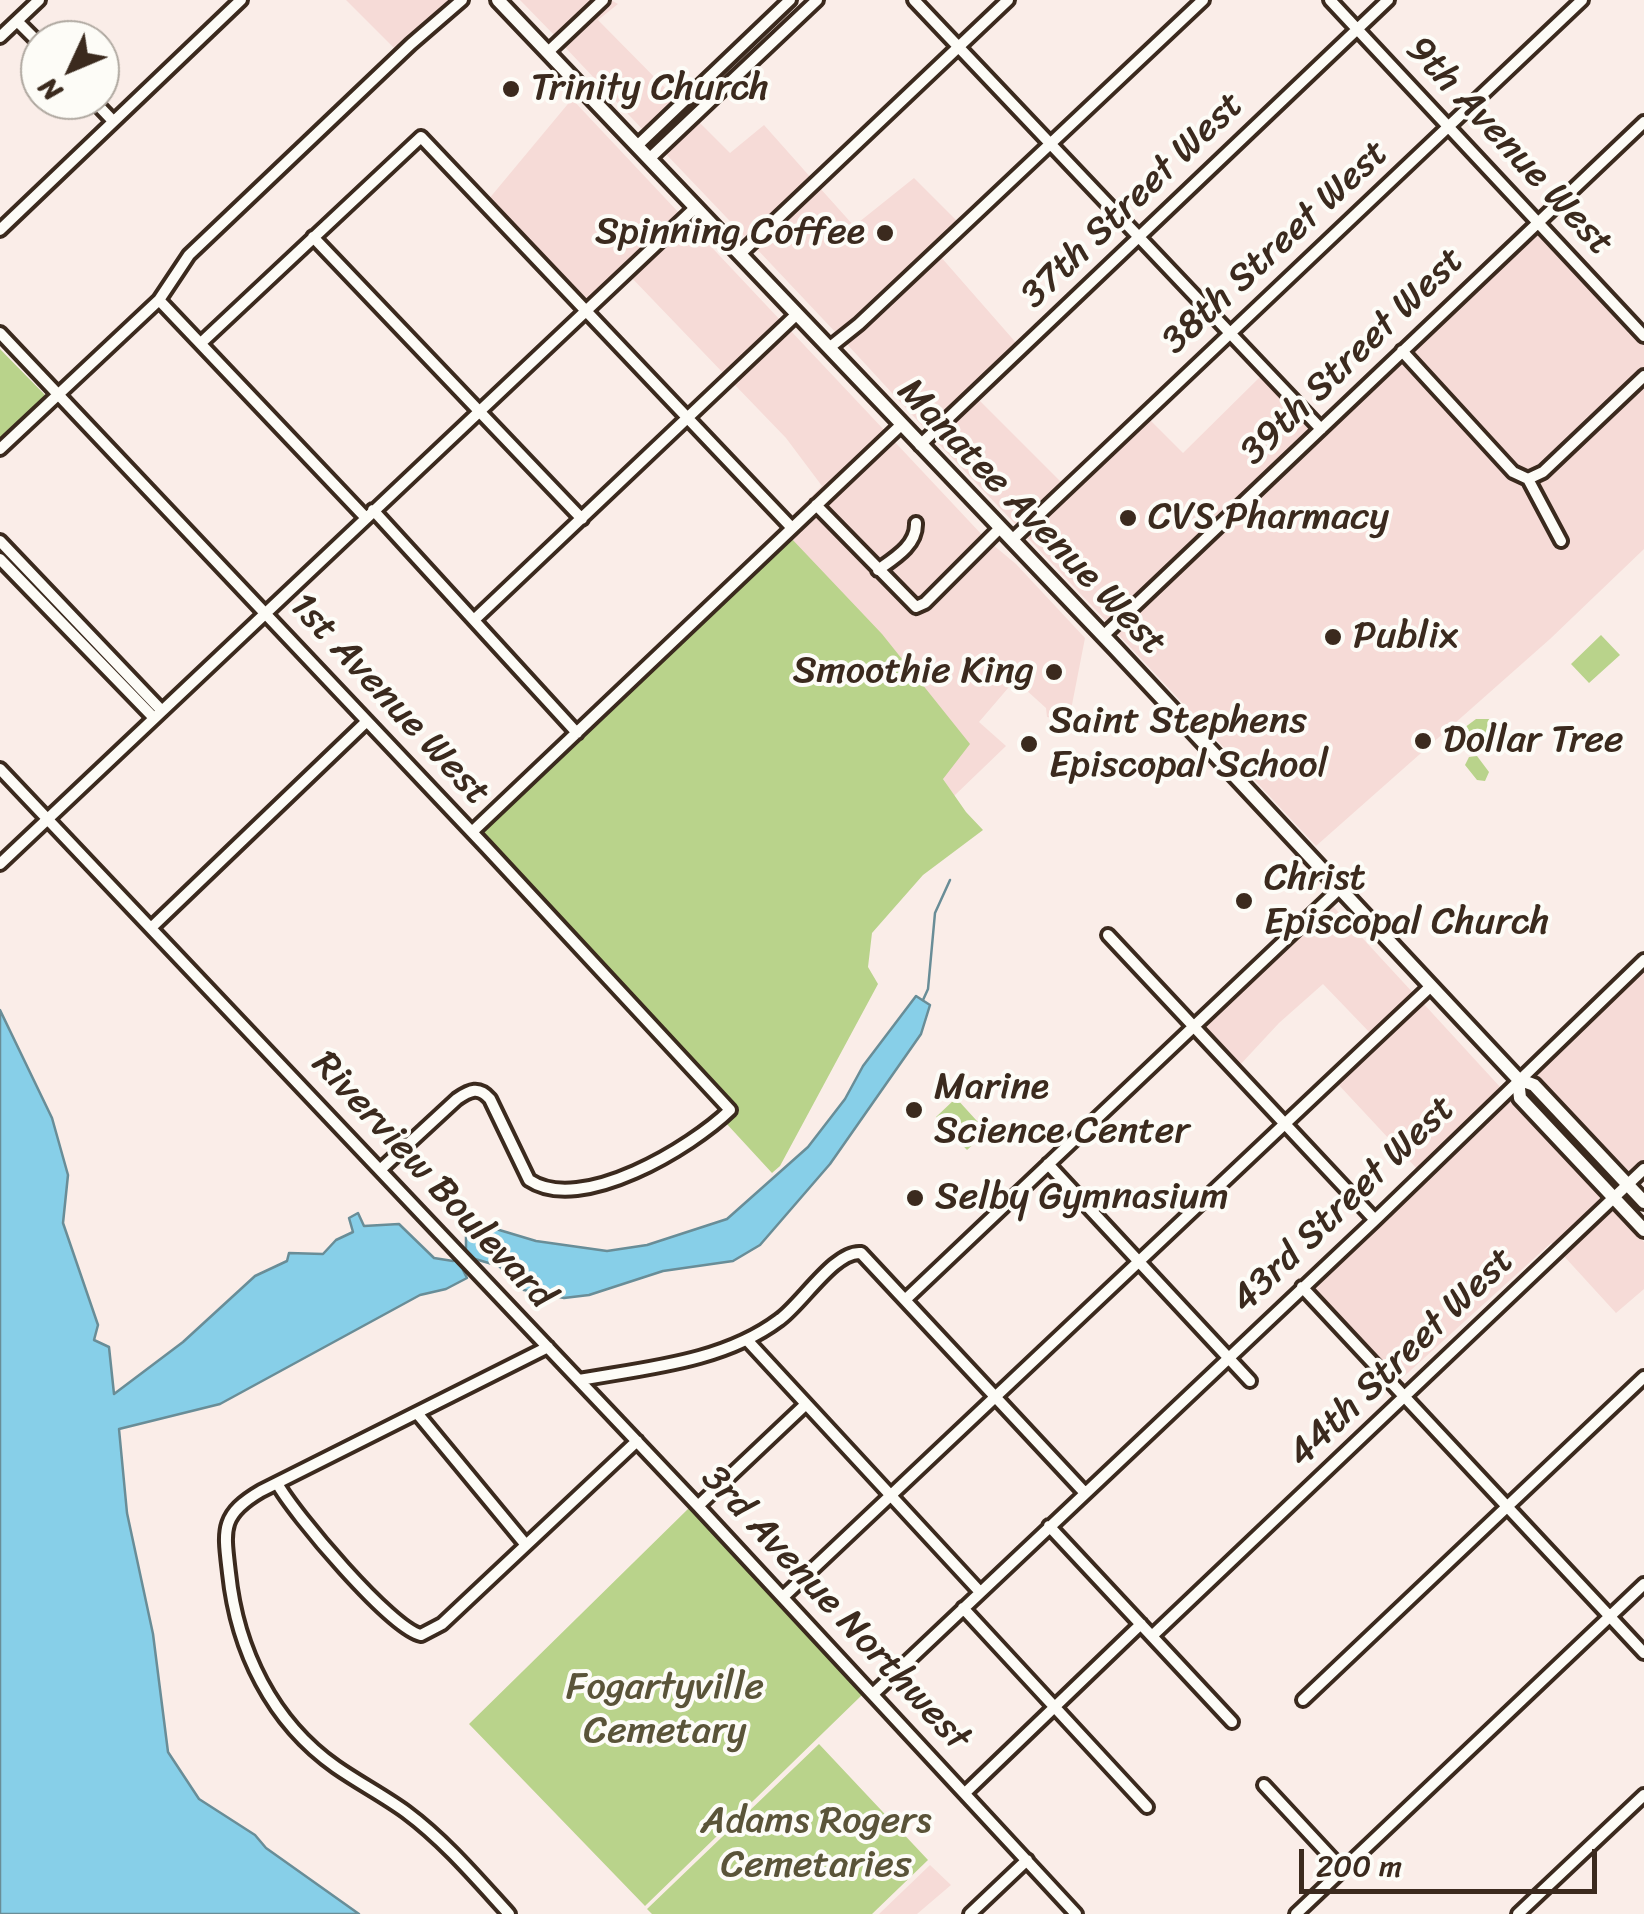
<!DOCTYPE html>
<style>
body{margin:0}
#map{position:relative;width:1644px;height:1914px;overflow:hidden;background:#faede8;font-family:Sriracha,sans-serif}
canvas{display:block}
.north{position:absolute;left:20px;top:20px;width:100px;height:100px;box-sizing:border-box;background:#fdfcf7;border:2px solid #afa8a0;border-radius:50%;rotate:226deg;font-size:28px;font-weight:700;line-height:40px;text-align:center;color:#3b2a1e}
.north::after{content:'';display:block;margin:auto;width:35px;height:45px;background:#3b2a1e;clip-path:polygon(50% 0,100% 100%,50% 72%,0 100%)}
.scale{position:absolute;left:1299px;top:1849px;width:298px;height:45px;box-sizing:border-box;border:5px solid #3b2a1e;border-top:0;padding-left:12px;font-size:30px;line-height:35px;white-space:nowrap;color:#3b2a1e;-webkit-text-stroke:8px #fdfcf7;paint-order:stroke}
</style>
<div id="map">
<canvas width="1644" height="1914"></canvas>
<div class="north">N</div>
<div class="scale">200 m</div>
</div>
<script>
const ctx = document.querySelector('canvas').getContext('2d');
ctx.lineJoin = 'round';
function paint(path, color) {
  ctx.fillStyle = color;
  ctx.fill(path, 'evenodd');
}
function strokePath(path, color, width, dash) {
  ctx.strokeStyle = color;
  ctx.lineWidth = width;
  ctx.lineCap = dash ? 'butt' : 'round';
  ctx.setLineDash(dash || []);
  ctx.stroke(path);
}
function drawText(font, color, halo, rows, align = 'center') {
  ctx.font = font + ' Sriracha,sans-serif';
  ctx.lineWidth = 8;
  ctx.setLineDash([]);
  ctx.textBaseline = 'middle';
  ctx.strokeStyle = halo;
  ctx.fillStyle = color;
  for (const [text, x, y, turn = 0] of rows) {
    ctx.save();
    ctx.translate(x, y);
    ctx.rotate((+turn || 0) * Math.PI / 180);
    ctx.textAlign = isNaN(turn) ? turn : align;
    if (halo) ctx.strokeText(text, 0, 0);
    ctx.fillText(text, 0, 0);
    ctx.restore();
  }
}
paint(new Path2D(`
 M346,0H454L395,49Z
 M520,0H596L556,37Z
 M611,0L618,4L598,20L677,100L644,131L563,45Z
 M572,99L680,214L586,302L488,200Z
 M697,120L730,153L764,125L812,179L748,240L664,152Z
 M914,178L959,223L838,335L755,247L819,187L854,226Z
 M687,221L782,322L726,376L629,275Z
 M1537,230L1644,344V369L1539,468L1527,473L1517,468L1410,351Z
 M940,256L1018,345L927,431L845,342Z
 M789,329L886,432L792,520L790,518L822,486L786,438L733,383Z
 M1402,359L1509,476L1525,485L1558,548L1568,542L1536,482L1644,383V549L1550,639L1316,846L1116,632Z
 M1262,375L1313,429L1109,624L1025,535L1148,418L1183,453Z
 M977,398L1062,483L1140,411L1018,527L934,439Z
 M893,440L984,537L919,601L886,570L916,544L922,532L921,517L910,518L911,533L907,539L879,563L824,505Z
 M815,513L911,611L929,607L992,544L1016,564L1085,638L1069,720L1047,717L1046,708L1015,680L979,722L1006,746L954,796L790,537Z
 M1331,904L1415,995L1372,1035L1323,984L1279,1023L1239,1066L1202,1026Z
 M1644,967V1162L1628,1177L1531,1074Z
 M1422,1002L1501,1088L1418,1170L1336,1082Z
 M1508,1096L1605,1200L1556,1246L1551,1243L1400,1380L1310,1287L1383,1220Z
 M1611,1207L1644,1242V1289L1616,1313L1562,1254Z
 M930,1865L951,1885L917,1914H879Z`), '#f6dbd7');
paint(new Path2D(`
 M0,349L45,395L0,439Z
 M790,537L882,634L970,744L943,779L966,812L983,830L923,875L872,933L868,967L878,984L780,1166L772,1173L725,1122L737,1110L480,832Z
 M1601,635L1620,655L1589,683L1571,664Z
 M1476,719H1489L1493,730L1484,743L1471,750L1465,747L1456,734Z
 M1477,756L1489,772L1485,781L1477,780L1465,765L1469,757Z
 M956,1098L987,1132L967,1150L936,1117Z
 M689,1508L862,1695L645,1906L469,1724Z
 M819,1744L928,1860L872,1914H652L647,1909Z`), '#b9d38b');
const water = new Path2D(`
 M916,996L930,1005L921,1034L830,1164L760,1245L733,1261L663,1271L589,1295L564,1298L524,1290L499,1266L475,1259L463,1270L467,1278L446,1289L420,1295L220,1404L119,1429L127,1513L153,1634L168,1752L199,1799L255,1835L266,1848L359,1914H0V1010L52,1118L68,1175L63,1223L98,1325L94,1340L109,1347L114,1394L183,1342L255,1276L287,1261L289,1253L323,1254L336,1240L353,1232L349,1218L358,1213L364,1226L399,1224L434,1258L453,1261L466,1248V1229L476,1223L536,1241L607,1251L647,1245L727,1219L808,1147L845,1099L863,1066Z`);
paint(water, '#87cfe8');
strokePath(water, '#698d97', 2.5);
strokePath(new Path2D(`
 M923,1000L928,989L935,913L950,880`), '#698d97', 2.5);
const minor = new Path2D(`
 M914,0L1321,429
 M1330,0L1644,336
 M17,21L40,44
 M0,37L39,0
 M548,52L603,0
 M93,100L113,121
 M637,146L790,0
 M649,159L817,0
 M0,230L241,0
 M313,237L582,519
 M740,254L1008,0
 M159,300L366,518
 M0,333L486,847L730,1110C692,1147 581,1215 529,1180L490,1099C479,1086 470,1090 457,1099L380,1170
 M201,343L421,137L792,528
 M829,348L859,324L1203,0
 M1402,351L1513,472L1528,479
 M920,445L1388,0
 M0,449L159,300L189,255L411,44L462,0
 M1528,479L1543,472L1644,376
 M1528,479L1561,541
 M816,505L916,607L925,603L1000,528
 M373,510L577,733
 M1012,540L1582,0
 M0,541L162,711
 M0,559L154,718
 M878,570C895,558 917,545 916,523
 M474,620L797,314
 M1103,636L1644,122
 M0,769L698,1506L1076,1914
 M472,832L901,425
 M0,864L695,208
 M152,927L367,721
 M1108,935L1375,1220
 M1048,1164L1250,1381
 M1302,1287L1644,1653
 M905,1300L1340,888
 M747,1340L980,1592
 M579,1380C646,1368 723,1362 779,1320C801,1305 835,1250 861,1253L1085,1493
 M417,1413L526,1545
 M277,1483C293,1513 391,1629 421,1635L442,1624L637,1441
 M698,1506L805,1405
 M1049,1526L1232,1722
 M783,1597L1431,986
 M963,1608L1147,1807
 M1152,1636L1644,1169
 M873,1694L1375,1220L1644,960
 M1303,1700L1644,1377
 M1264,1785L1342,1869
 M965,1793L1141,1624
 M509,1914C477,1879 445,1841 406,1812C384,1796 359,1783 336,1767C272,1722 237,1650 229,1573C224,1530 220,1515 261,1491L548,1347
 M970,1914L1027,1860
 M1296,1914L1644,1584
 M1518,1914L1644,1795`);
const major = new Path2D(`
 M498,0L1115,648L1518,1079L1534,1085L1644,1202
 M1518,1079L1520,1098L1644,1230`);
strokePath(minor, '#3b2a1e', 18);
strokePath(major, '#3b2a1e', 20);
strokePath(minor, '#fdfcf7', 10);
strokePath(major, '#fdfcf7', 12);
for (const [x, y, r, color] of [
 [511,89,10,"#3b2a1e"],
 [885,233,10,"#3b2a1e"],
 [1128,518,10,"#3b2a1e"],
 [1333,637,10,"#3b2a1e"],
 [1054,672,10,"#3b2a1e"],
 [1423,741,10,"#3b2a1e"],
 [1029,744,10,"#3b2a1e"],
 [1244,901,10,"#3b2a1e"],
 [914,1110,10,"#3b2a1e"],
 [915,1198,10,"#3b2a1e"]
]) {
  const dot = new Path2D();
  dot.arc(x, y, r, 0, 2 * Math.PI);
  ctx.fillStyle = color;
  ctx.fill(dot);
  strokePath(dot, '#fdfcf7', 4);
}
drawText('38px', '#3b2a1e', '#fdfcf7', [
 ["Trinity Church",531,89],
 ["Spinning Coffee",865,233,"right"],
 ["CVS Pharmacy",1148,518],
 ["Publix",1353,637],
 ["Smoothie King",1034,672,"right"],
 ["Saint Stephens",1049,722],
 ["Episcopal School",1049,766],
 ["Dollar Tree",1443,741],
 ["Christ",1264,879],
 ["Episcopal Church",1264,923],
 ["Marine",934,1088],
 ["Science Center",934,1132],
 ["Selby Gymnasium",935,1198]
], 'left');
drawText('38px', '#3b2a1e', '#fdfcf7', [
 ["9th Avenue West",1509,147,47],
 ["37th Street West",1133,201,-44],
 ["38th Street West",1276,248,-43],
 ["39th Street West",1353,357,-44],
 ["Manatee Avenue West",1031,518,46],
 ["1st Avenue West",389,700,47],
 ["Riverview Boulevard",432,1181,47],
 ["43rd Street West",1344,1205,-44],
 ["44th Street West",1402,1358,-44],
 ["3rd Avenue Northwest",835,1609,47]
]);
drawText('38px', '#5a5439', '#fdfcf7', [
 ["Fogartyville",665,1688],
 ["Cemetary",665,1732],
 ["Adams Rogers",816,1822],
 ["Cemetaries",816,1866]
]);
</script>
